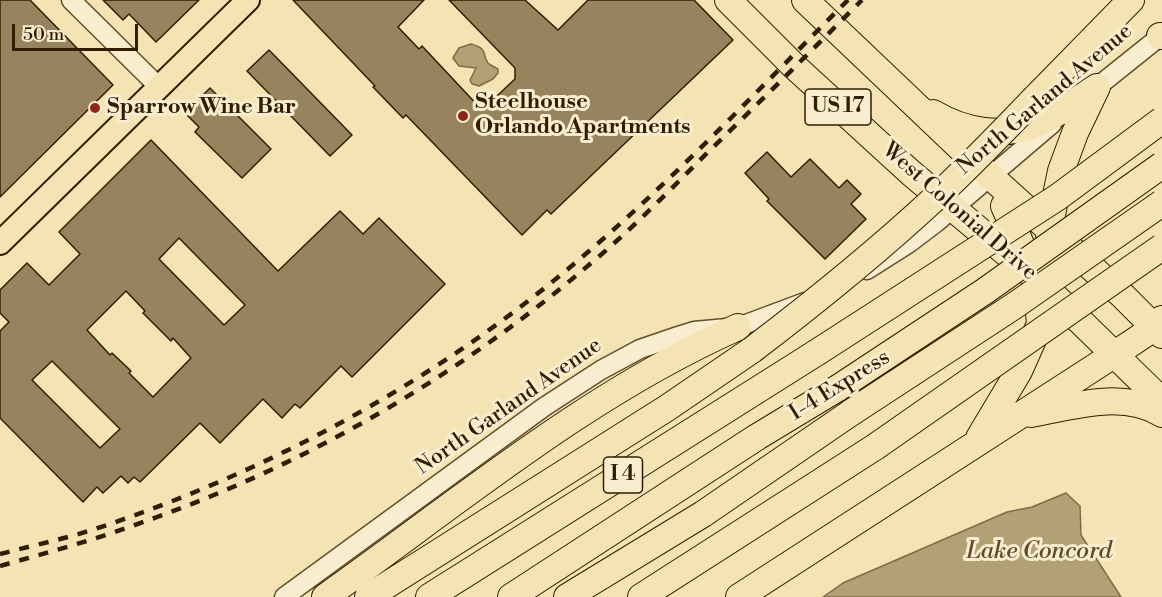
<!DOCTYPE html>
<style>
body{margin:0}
#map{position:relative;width:1162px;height:597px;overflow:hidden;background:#f5e4b3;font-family:"Libre Bodoni",serif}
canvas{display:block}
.scale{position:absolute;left:12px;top:24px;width:126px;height:27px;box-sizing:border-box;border:3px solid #311d01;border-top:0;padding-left:8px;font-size:18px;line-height:21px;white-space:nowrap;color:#311d01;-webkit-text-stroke:4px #f8edce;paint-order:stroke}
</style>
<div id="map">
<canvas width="1162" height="597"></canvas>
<div class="scale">50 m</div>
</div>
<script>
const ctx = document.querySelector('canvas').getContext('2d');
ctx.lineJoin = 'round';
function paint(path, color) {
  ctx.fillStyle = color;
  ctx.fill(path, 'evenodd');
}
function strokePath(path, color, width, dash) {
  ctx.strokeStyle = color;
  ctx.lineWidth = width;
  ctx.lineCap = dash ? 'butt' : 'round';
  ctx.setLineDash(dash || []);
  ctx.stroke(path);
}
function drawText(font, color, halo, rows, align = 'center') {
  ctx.font = font + ' "Libre Bodoni",serif';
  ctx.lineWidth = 6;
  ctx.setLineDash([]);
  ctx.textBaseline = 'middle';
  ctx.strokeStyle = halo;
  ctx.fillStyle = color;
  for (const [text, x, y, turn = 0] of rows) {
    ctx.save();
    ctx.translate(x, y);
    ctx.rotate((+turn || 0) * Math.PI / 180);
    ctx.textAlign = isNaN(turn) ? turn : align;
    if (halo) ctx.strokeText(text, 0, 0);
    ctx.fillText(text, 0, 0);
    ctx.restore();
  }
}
const water = new Path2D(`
 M471,44C489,49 481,53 488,63C491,66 495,67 498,69V73L493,79L479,86L472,84L470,80L476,68L459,66L453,58L459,48Z
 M1066,493L1080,506L1081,535L1121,597H823L843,583L1007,512L1032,507Z`);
paint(water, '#b2a076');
strokePath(water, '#7e6c47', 1.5);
const building = new Path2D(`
 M0,0H30L113,85L0,197Z
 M103,0H199L156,42L129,14L123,20Z
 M293,0H424L398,27L419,49L422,46L482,110L515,79V68L449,0H525L558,30L588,0H694L733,40L551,214L547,210L522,235L406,115L403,118L373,87L375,86Z
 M269,50L352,135L330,156L247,71Z
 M210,88L271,149L242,178L195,132L199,127L185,113Z
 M151,140L278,271L340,211L363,234L379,218L445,284L352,377L341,366L300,408L295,404L282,418L263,399L220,443L200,423L140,482L134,477L128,483L121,476L103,493L97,487L83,502L0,418V331L9,322L0,313V290L27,263L49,285L80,254L59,232ZM179,238L245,305L224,325L159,259ZM126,291L145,311L143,313L171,341L173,338L191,358L153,397L129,373L131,371L112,353L110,355L87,330ZM52,361L120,429L100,448L32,380Z
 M767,152L791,177L810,159L839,188L847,180L861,194L851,204L866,219L825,259L767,201L769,199L745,173Z`);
paint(building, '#97845e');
strokePath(building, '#311d01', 1.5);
const minor = new Path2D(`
 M71,0L159,87
 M1087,95L1162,35
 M867,270L908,244L937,222L1052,124
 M284,597L544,407L601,370L640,349L678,336L694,331L738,327L805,302`);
const major = new Path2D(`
 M0,243L248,0`);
const highway = new Path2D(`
 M728,0L795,67L911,173L1036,278L1162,401
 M805,0L990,176L1122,295L1162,335
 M1160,36H1162
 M1035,98L1131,0
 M933,113C965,132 1002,138 1037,124C1058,115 1078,99 1097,87
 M1051,292L1049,229L1061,171L1075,133L1097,87
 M1031,414C1073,406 1124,390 1162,414
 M979,438L1019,371L1040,324L1036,278L1004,206
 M325,597C459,502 587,394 738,327
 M368,597L667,408L752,350
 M429,597L816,353
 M511,597L757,437L838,388
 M567,597L703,514L852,412
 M641,597L875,447
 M739,597L1115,354L1154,328L1162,319`);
strokePath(minor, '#624f2e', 21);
strokePath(major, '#311d01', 26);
strokePath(highway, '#311d01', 28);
strokePath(minor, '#f8edce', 18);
strokePath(major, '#f5e4b3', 22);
strokePath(highway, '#f5e4b3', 26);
strokePath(new Path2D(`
 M0,554C31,546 64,539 95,529C252,477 402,399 532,298C646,209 746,102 848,0
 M0,566C49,552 98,539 146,521C308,464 460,375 590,264C631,230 668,192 705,155C758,104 810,52 862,0`), '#311d01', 4.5, [10, 10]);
const highwayBridge = new Path2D(`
 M752,350C815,302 877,252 935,198C970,166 1002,132 1035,98
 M816,353L1058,197L1162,120
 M838,388L985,291L1162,165
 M852,412L1014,306L1162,203
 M875,447L1162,247`);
strokePath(highwayBridge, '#311d01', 28, []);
strokePath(highwayBridge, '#f5e4b3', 26);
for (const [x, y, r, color] of [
 [95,108,6,"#8f2418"],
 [463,116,6,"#8f2418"]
]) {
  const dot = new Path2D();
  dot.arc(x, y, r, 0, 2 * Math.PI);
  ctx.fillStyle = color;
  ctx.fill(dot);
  strokePath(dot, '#f8edce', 2);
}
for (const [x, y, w] of [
 [838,107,66],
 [623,475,39]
]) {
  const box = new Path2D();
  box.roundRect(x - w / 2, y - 18, w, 36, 4.5);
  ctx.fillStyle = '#f8edce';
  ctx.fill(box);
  strokePath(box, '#311d01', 1.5);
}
drawText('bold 21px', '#311d01', null, [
 ["US 17",838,107],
 ["I 4",623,475]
]);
drawText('22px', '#311d01', '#f8edce', [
 ["North Garland Avenue",1045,100,-40],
 ["West Colonial Drive",959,212,41],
 ["I-4 Express",840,386,-32],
 ["North Garland Avenue",509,407,-35]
]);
drawText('bold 22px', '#311d01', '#f8edce', [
 ["Steelhouse",475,103],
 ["Orlando Apartments",475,128],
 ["Sparrow Wine Bar",107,108]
], 'left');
drawText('italic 24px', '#5e4b2a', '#f8edce', [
 ["Lake Concord",1039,552]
]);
</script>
